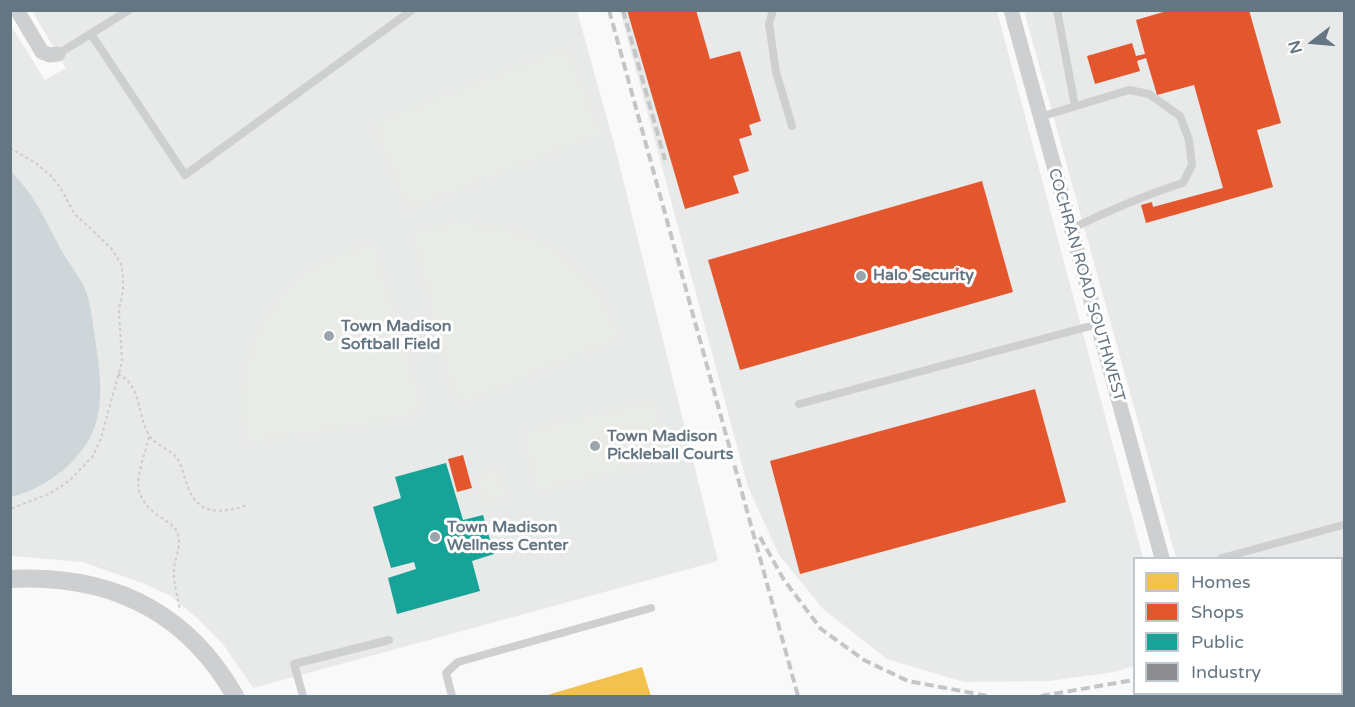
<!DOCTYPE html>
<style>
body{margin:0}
#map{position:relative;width:1355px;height:707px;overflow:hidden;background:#f9f9f9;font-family:"Varela Round",sans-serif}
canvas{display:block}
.frame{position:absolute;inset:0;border:12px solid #657683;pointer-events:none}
.legend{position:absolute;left:1133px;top:557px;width:210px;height:138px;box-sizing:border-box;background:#fff;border:2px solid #c1c8cd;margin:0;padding:8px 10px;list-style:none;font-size:18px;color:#657683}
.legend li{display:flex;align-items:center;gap:12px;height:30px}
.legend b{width:30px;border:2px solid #c1c8cd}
.north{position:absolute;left:1283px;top:12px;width:60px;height:60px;-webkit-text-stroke:4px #fff;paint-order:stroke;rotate:254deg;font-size:16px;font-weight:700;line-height:24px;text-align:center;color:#657683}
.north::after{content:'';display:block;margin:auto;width:21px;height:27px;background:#657683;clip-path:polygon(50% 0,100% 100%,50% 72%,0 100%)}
</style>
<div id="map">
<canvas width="1355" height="707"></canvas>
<div class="frame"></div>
<ul class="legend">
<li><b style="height:16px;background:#f2c14e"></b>Homes</li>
<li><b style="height:16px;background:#e4572e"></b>Shops</li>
<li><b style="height:16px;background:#17a398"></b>Public</li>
<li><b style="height:16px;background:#8d8d92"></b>Industry</li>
</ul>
<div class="north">N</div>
</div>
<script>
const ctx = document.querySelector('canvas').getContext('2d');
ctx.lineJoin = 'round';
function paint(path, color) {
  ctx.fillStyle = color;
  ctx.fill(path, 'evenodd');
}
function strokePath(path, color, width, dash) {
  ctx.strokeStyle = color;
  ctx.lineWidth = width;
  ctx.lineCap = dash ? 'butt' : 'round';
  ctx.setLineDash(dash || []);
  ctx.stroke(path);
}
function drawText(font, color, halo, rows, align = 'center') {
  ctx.font = font + ' "Varela Round",sans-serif';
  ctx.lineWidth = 6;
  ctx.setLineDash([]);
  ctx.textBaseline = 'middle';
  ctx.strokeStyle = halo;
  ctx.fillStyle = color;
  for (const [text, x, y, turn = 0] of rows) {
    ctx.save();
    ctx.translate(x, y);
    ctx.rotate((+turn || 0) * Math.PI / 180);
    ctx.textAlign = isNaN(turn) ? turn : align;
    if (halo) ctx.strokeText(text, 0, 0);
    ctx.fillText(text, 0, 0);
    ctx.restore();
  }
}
paint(new Path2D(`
 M32,11H577L615,147L718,561L253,688L223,644L198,619L171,596L140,582L82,562L11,556L10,24L45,80L66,68Z
 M620,11H997L1143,558H1134V666L1114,672L1049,681L964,682L887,659L823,609L779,555L748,487Z
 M1024,11H1344V696H1214L1213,694H1342V558H1176Z`), '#e8e9e9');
paint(new Path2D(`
 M568,47L602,134L407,210L373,123Z
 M460,223C516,224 566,247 599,293C608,306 614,323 621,338L464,403L452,394L412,233L443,225Z
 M374,243L421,404L412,417L248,443C246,432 243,421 242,411C241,350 270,288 326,260C341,253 357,248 374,243Z
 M654,400L668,459L537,491L523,432Z
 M499,470L506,497L483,503L476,476Z`), '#e8ebe6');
paint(new Path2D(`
 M11,172C32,191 45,219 58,244C66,261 79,274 86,291C92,308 93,327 96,345C99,366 102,387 99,409C94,452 52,487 11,497Z`), '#ced6d9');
paint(new Path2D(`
 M642,667L651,696H544Z`), '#f2c14e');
paint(new Path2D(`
 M627,10H696L710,59L740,51L761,121L749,125L752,135L739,139L749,171L733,176L739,193L685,209Z
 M1170,10H1249L1281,123L1257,130L1273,187L1146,223L1141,205L1152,202L1153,207L1223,188L1194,85L1157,95L1146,58L1137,61L1140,71L1095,84L1087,56L1132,43L1136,56L1145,54L1136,20Z
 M982,181L1013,292L740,370L708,260Z
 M1035,389L1066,502L800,574L770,461Z
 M463,455L472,488L457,492L448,459Z`), '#e4572e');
paint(new Path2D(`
 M446,463L463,520L483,515L494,554L472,561L480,591L397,614L388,578L416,569L414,562L391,568L373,507L401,498L395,477Z`), '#17a398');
paint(new Path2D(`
 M1344,670V696H1276L1275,694H1342V671Z`), '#8d8d92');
strokePath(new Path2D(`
 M10,148L37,164L51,176L60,187L74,213L111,248L121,264L123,275V291L119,309L122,362L101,438L93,456L69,481L51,493L10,509
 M118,374C142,385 137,416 149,435C155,445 170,449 177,458C182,465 184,477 187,485C198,516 221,514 247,505
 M149,437C140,474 125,494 163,519C169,523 176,527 178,535C181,545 176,557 174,567C173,581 177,595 180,609`), '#cbcccd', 2, [3, 3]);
strokePath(new Path2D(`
 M773,10L769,24L776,72L792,126
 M1057,10L1075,106
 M91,34L185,175L412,10
 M58,54L129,10
 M1040,117L1129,90L1149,94L1180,116L1189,140L1192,165L1183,183C1144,195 1108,211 1071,229
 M799,404L1098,324
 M1222,558L1343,525
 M303,696L294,664L389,640
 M452,696L446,673L458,662L651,608
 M1178,696L1191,694`), '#cecfd0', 8);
strokePath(new Path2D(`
 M17,10L42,52L50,55L58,54
 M1011,10L1162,558
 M1198,694L1199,696`), '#cecfd0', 15);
strokePath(new Path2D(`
 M10,579C109,574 186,610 235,696`), '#cecfd0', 18);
strokePath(new Path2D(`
 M609,10L798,696
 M623,10L665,160
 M760,537L784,580L821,629L864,660L908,681L988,696
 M1041,696L1134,680`), '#c3c5c6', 4, [9, 4.5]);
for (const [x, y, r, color] of [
 [861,276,6,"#99a4ac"],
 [329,336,6,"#99a4ac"],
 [595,446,6,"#99a4ac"],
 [435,537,6,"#99a4ac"]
]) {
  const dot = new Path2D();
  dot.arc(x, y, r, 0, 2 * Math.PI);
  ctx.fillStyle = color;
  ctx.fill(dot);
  strokePath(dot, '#fff', 2);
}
drawText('bold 16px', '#657683', '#fff', [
 ["Halo Security",873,276],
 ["Town Madison",341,327],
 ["Softball Field",341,345],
 ["Town Madison",607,437],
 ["Pickleball Courts",607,455],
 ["Town Madison",447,528],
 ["Wellness Center",447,546]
], 'left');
drawText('16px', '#657683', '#fff', [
 ["COCHRAN ROAD SOUTHWEST",1086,285,74]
]);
</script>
